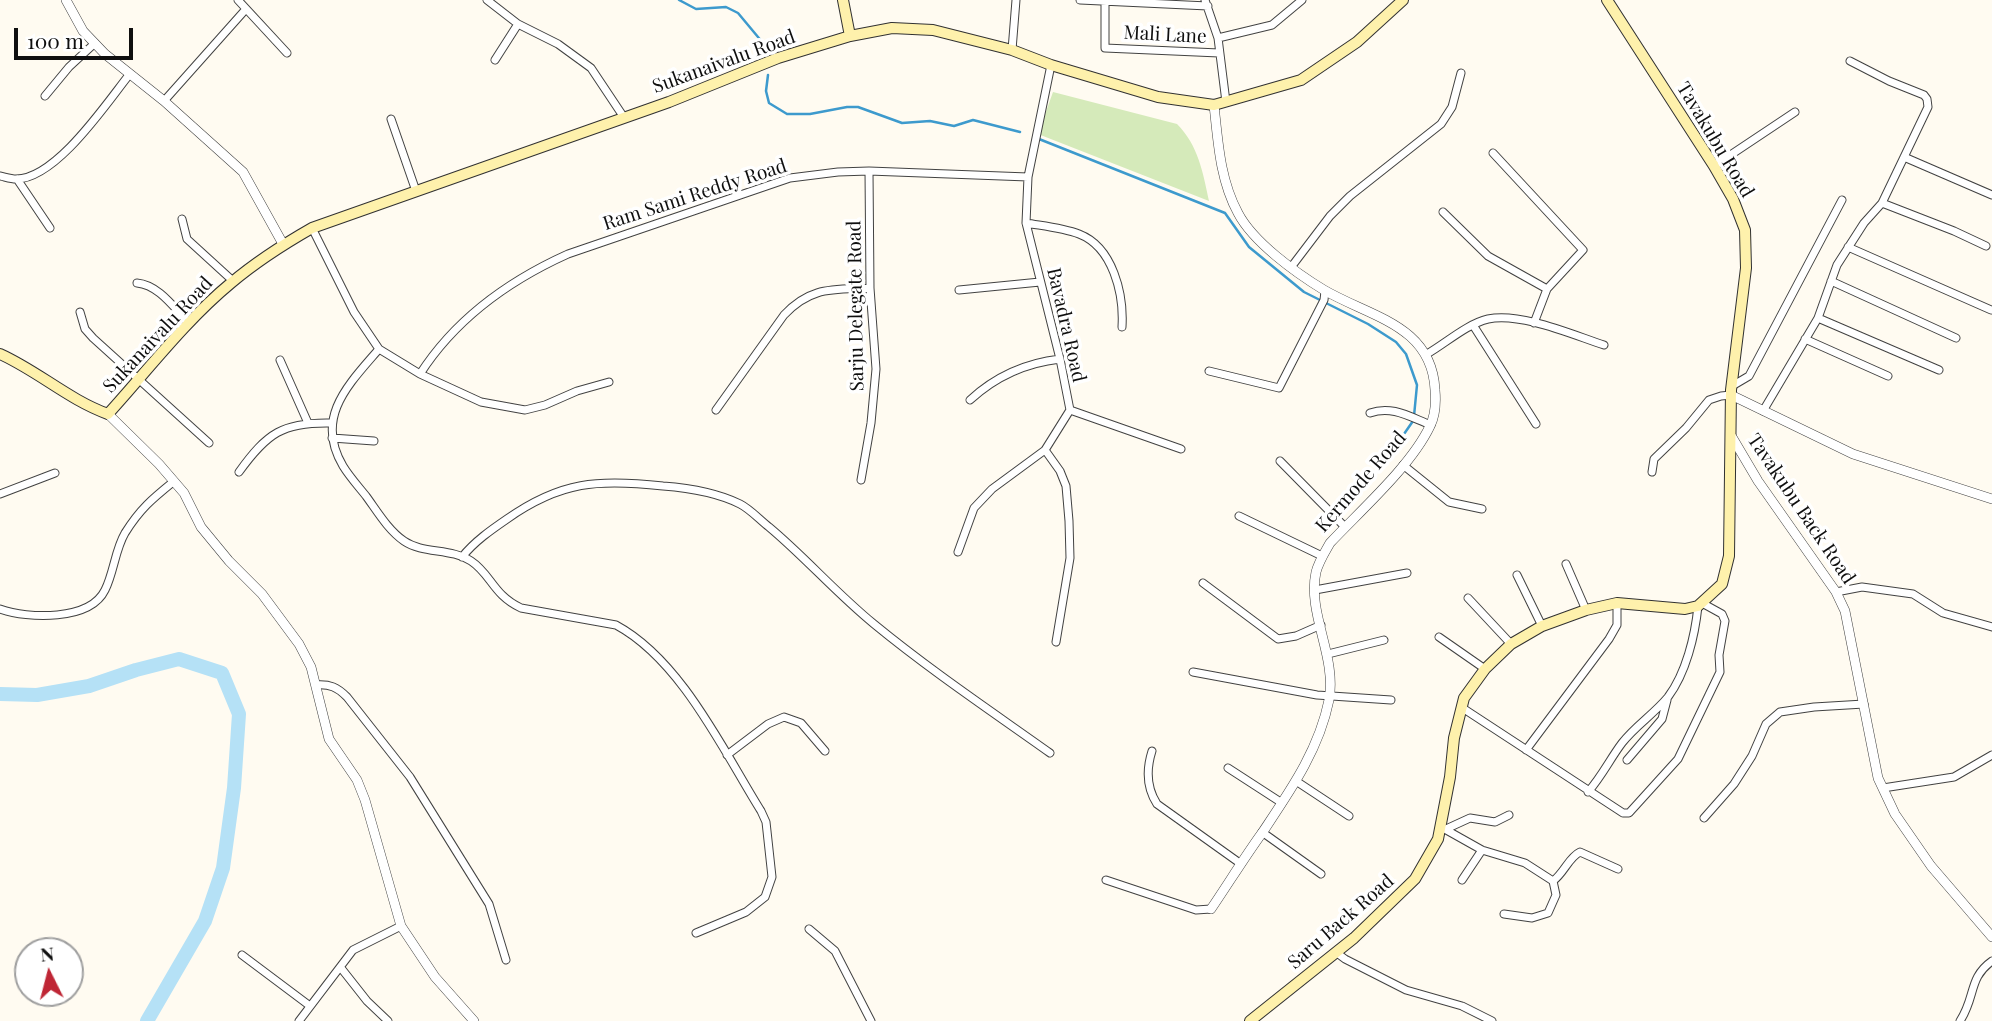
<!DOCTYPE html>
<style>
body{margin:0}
#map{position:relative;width:1992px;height:1021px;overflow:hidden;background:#fffbf1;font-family:"Playfair Display",serif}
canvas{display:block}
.north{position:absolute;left:14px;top:937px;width:70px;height:70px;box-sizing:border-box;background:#fff;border:2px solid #9f9f9f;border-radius:50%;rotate:354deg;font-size:19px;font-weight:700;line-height:28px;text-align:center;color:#0f0f0f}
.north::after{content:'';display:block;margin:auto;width:24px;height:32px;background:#bf2635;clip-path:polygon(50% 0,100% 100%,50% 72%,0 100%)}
.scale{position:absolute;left:14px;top:28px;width:119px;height:32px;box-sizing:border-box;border:4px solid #0f0f0f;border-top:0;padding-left:9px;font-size:21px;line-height:24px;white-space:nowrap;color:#0f0f0f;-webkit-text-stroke:5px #fff;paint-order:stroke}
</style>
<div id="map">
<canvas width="1992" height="1021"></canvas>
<div class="north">N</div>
<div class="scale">100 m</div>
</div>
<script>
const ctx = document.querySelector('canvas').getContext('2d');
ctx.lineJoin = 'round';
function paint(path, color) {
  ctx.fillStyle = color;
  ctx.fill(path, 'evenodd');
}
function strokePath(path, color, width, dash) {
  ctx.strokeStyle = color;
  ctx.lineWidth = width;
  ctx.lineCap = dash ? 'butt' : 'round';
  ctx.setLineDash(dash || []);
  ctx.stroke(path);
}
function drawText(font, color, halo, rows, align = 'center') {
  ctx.font = font + ' "Playfair Display",serif';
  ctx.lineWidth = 7;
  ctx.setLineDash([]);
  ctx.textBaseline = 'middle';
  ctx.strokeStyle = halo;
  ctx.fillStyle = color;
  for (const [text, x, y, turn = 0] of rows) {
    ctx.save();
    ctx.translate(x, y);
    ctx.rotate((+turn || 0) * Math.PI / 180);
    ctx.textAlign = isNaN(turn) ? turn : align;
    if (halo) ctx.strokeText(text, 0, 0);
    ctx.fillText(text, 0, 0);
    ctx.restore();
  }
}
paint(new Path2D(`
 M1053,92L1177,124C1198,145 1203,172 1209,201L1038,134Z`), '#d5eaba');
strokePath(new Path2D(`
 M679,0L696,9L726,7L738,13L768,49
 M768,75L766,91L769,103L787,114H810L847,107H858L902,123L930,121L954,126L973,120L1020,132
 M1039,139L1225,213L1249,247L1304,292L1368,324L1396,342L1406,354L1417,385L1414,416
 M1389,449L1404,434L1413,421`), '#3d9acd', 2.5);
strokePath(new Path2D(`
 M0,694L37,695L89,686L136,670L179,659L222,673L239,714L234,788L223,868L205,921L147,1021`), '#b5e1f6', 14);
const minor = new Path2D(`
 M238,0L287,53
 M487,0L518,24L558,44L591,68L623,116
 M1080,0L1208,6
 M1205,0L1218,38L1226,102
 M1105,1V48L1219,53
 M1218,38L1272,25L1302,0
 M1012,50L1016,0
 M495,60L518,24
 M45,96L69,67L95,43
 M164,101L246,9
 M391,119L416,191
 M1493,153L1583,250L1547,289L1534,323
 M1904,157L1992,195
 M1714,166L1795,112
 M0,176C5,177 11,179 16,179C56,179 106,104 129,75
 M17,179L50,228
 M1882,203L1954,231L1986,246
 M1443,212L1488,256L1547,289
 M182,219L187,239L233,281
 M1026,223C1043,226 1063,228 1079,234C1113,247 1124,294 1122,327
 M312,228L354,312L379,349L420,374L481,402L525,410L545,405L577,391L609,382
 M1848,247L1991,310
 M1292,266L1330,216L1350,196L1441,124L1452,107L1461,73
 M1831,281L1956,338
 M137,283C159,285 174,308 189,323
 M959,290L1040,282
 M80,312L85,329L93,338L209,443
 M1818,318L1939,370
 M1473,325L1536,424
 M1805,339L1888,376
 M379,349C349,384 314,417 343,466C349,476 358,486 366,496C377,511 388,530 404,541C423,554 451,548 471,561C491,574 493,595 521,608L616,625C681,660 723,750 761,811L766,822L772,877L765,897L746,912L696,933
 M1427,354C1446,343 1467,324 1488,319C1521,312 1573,335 1604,345
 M280,360L308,423
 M1209,371L1279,388L1324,300L1325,291
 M420,374C456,318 508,281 568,254L790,178L838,172L869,171L1028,177
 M1732,386L1749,376L1842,200
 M970,400C996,376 1025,363 1060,359
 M716,410L784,315C811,286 833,290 870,288
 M1070,410L1181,449
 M1763,411L1818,318L1837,265L1864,223L1882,203L1928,107L1927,99L1924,95L1889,81L1850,61
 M1370,413C1392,405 1410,417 1431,425
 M332,438L374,441
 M1045,450L1060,471L1066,486L1069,521L1070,558L1056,642
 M1280,461L1345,527
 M1403,465L1449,502L1482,509
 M239,472C267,433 283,422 331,423
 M1652,472L1654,459L1686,428L1709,400L1721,396L1731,395
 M861,480L871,423L876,369L870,288L869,171
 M0,494L55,473
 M1239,516L1322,556
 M958,552L974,508L992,489L1045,450L1070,410L1060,359L1026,223L1028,177L1051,65
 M462,557C475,541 491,530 507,519C561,481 598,479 663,486C689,488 716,492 740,504C750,509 760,520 769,527C805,557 837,594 874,624C930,670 991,711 1050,753
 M1566,564L1586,610
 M1517,575L1542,626
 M1203,583L1278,639L1296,636L1321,625
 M1315,590L1407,573
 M1836,592L1862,587L1913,594L1943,613L1992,627
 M1468,598L1511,644
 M0,609C28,619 90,621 105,590C114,572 115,550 125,533C140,509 152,499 173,482
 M1439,637L1485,669
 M1328,654L1384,640
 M1193,672L1317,695L1391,700
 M316,685C330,684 337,687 347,697L410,777L489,904L506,960
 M1461,707L1623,813H1629L1678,759L1720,672L1719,655L1725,621L1722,614L1702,603
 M1526,750L1609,639L1617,625V603
 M1152,751C1146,770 1146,787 1157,804L1241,864
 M727,755L768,724L784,717L801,723L825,751
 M1627,760L1662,719L1667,700
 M1228,768L1282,803
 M1296,781L1349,816
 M1883,788L1954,777L1992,755
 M1588,792C1602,776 1610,759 1622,743C1635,726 1654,714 1668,697C1686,673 1695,636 1698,606
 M1704,818L1734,784L1752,756L1766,724L1780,712L1814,707L1864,704
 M1441,827L1482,850L1525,863L1553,881L1556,895L1548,913L1532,918L1504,914
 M1446,829L1470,818L1495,822L1509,815
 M1262,832L1321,874
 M1106,880L1196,910L1211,909
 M1462,880L1482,850
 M1553,881C1564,873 1569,857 1580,852L1618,869
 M809,929L835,951L871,1021
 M1337,953L1345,959L1406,990L1462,1006L1492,1021
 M242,955L310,1006
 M341,968L367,1001L388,1021
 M299,1021L353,950L401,926
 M1960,1021C1976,997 1968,978 1992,961`);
const tertiary = new Path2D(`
 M66,0L83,31L105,54L164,101L243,172L283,244
 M1731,395L1853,454L1992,499
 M108,414L159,464L184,493L201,527L229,561L262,594L299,644L311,667L329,739L357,780L365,800L401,926L435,977L474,1021
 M1732,437L1758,481L1836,592L1845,611L1878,778L1895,814L1931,866L1992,937
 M1211,909C1228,884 1244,858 1262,833C1290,791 1319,750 1329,700C1337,656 1307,614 1316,572C1319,561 1325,552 1330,543C1361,510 1411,466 1430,426C1435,416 1436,401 1435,390C1432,325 1370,317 1324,290C1296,273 1253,242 1238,213C1220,180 1218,142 1214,105`);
const secondary = new Path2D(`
 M843,0L850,36
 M0,354C38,371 69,400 108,414C148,370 185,321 231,283C256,262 284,244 312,228L669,102L778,58L850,36L892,28L933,30L1012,50L1051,65L1158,97L1214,105L1301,80L1357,42L1403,0
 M1250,1021L1354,938L1415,879L1438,839L1450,777L1454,738L1464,698L1485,669L1511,644L1542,626L1586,610L1617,603L1685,609L1698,606L1722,584L1729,556L1731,390L1746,268L1745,230L1733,199L1714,166L1607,0`);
strokePath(minor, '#424242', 9);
strokePath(tertiary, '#424242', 10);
strokePath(secondary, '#313131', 12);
strokePath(minor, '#fff', 7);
strokePath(tertiary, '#fff', 9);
strokePath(secondary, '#fef1ac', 10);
drawText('19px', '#0f0f0f', '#fff', [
 ["Mali Lane",1165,35,3],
 ["Sukanaivalu Road",724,62,-20],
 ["Tavakubu Road",1715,140,59],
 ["Ram Sami Reddy Road",695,195,-18],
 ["Sarju Delegate Road",856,306,-91],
 ["Bavadra Road",1066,325,77],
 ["Sukanaivalu Road",158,335,-47],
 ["Kermode Road",1361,482,-49],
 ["Tavakubu Back Road",1801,509,56],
 ["Saru Back Road",1341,922,-41]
]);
</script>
